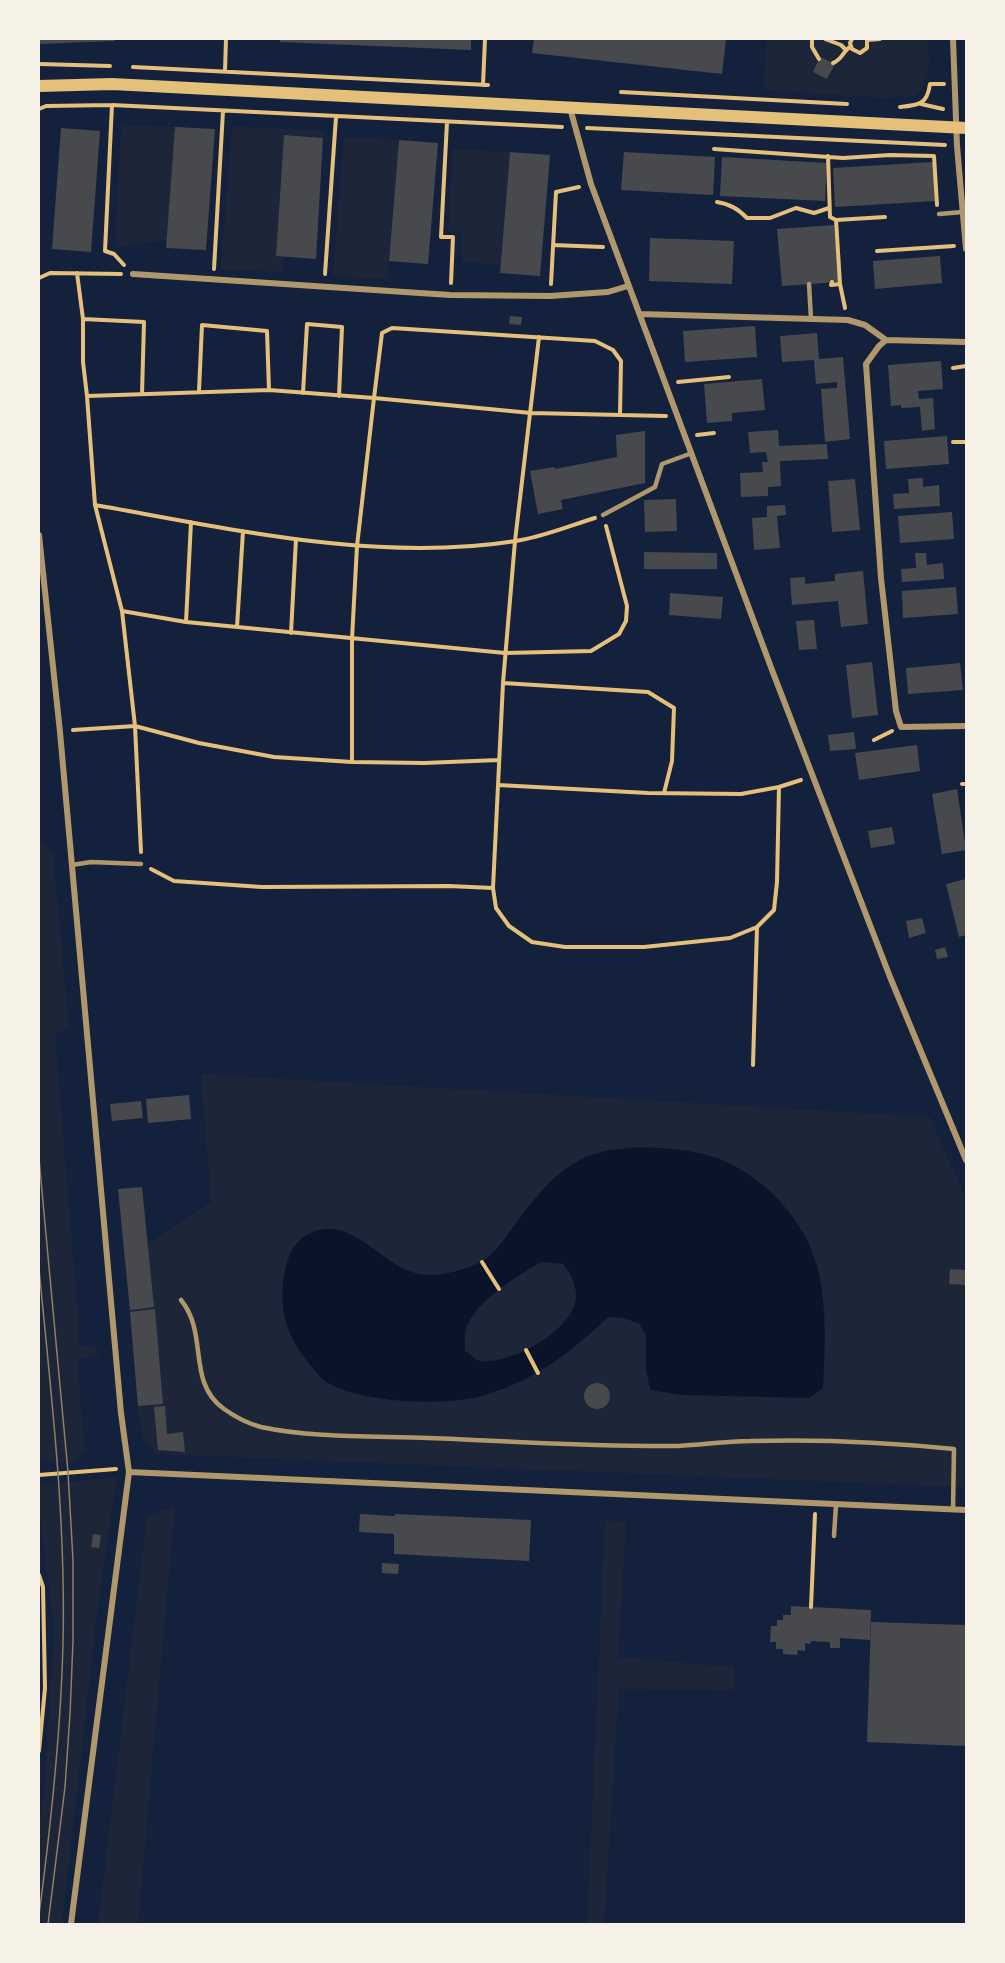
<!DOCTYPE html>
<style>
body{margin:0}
#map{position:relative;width:1005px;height:1963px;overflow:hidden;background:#14213d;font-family:Bitter,serif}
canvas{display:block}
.frame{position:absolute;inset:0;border:40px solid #f6f1e7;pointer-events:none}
</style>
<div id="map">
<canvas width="1005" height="1963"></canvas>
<div class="frame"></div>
</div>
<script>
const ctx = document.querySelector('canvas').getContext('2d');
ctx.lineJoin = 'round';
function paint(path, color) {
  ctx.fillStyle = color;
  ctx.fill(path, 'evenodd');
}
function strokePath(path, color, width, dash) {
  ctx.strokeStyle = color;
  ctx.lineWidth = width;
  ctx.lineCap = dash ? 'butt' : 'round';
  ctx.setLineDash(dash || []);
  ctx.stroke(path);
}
paint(new Path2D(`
 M767,39H928C929,63 933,79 915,96L884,98L763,90Z
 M121,125L175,127L167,240L115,247Z
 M232,126L323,131V138L284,135L276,256L284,257L283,272L221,270Z
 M344,137L399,140L387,279L333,276Z
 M453,149L510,152L500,265L462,261L461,233L448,232Z
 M39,840L53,852L69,1026L55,1036L78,1316V1346H94L99,1356L77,1359L85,1450L77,1461L52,1464L39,1458Z
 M201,1074L930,1117L966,1200V1487L156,1454L143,1437L138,1409L124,1245L148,1244L211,1202Z
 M117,1477L97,1613L62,1924H39V1826L45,1782L54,1628L39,1508V1485Z
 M175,1506L138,1924H98L147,1516Z
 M605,1520L626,1523L618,1657L734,1667V1690L619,1689L604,1924H587Z`), '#1d2539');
paint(new Path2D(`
 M637,1147C663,1148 689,1149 714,1157C764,1174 808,1222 819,1274C827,1311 825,1350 823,1388L810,1398L683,1395L650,1390L646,1368V1336L640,1324L624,1318L608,1317C571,1353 529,1384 478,1397C441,1406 356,1403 323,1380C319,1377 315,1370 311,1366C290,1341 280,1317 283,1284C285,1267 289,1246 305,1236C345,1211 375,1258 409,1271C432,1280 458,1272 479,1263C494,1256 504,1239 513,1227C537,1195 561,1162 601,1152C612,1149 625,1149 637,1147ZM541,1262L563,1264C570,1273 577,1285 576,1298C572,1331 512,1364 481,1361C475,1360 470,1354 465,1351C465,1345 464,1338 465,1332C473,1302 516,1277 541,1262Z`), '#0b132b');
paint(new Path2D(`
 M39,39H115V41L39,44Z
 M280,39H471V50L280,42Z
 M534,39H726L722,74L532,53Z
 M820,57L835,64L827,79L813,72Z
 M175,127L215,129L206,250L166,248Z
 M61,128L100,131L91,252L52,249Z
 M284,135L323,138L316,259L276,256Z
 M399,140L438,143L428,264L389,261Z
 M510,152L550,155L540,276L500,273Z
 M624,152L715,157L713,195L621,190Z
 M722,157L827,163L825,201L720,196Z
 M933,162L935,201L835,207L833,168Z
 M834,225L839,282L782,286L777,229Z
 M650,238L734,241L732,284L649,281Z
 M940,256L942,283L875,289L873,261Z
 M510,316L522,317L521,325L509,324Z
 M755,326L757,357L685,362L683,331Z
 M817,333L819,359L843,357L850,439L825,442L821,389L837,388V382L816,384L814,360L782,362L780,336Z
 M941,361L943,389L918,391L919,399L933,398L935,429L922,431L920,407L901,408V405L891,406L888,365Z
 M762,379L765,410L732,413V421L707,423L704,384Z
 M778,430L779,446L827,444L828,459L780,461L781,486L768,487V496L741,497L740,473L763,472L762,462H768L766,452L750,453L748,432Z
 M645,431V483L561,500L563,509L538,514L530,471L554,467L555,469L617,457L616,435Z
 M947,436L949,464L886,469L884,441Z
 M923,478V487L939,485L940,506L894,509L893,494L909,493L908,479Z
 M855,479L860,530L832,532L828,481Z
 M676,499L677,531L645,532L644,500Z
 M785,505L786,515L777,516L780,548L754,550L752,518L767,517V506Z
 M952,512L954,539L900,543L898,516Z
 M644,552L717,553V569H644Z
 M915,553H926L927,565L943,563L944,579L902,582L901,569L916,568Z
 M863,571L868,624L841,627L838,601L792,605L790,578L805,577V584L835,581V574Z
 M956,587L958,614L903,618L902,591Z
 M670,593L723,597L721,619L669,615Z
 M814,620L817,649L799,650L796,621Z
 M872,662L878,715L852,718L846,665Z
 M960,663L963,690L908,694L906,668Z
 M854,732L856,749L830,751L828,735Z
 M917,745L920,771L859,780L855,753Z
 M957,789L966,850L942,854L932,794Z
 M892,827L895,844L871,848L868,831Z
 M966,879V935L959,937L946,884Z
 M922,918L926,933L909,938L906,921Z
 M945,947L948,957L937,959L935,950Z
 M189,1095L191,1119L148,1123L146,1099Z
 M141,1101L143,1118L112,1121L110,1104Z
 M142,1187L154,1307L130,1310L118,1189Z
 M950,1269L966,1270V1285L949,1284Z
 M155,1309L163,1404L138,1406L130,1312Z
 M584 1396a13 13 0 1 1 26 0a13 13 0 1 1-26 0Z
 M165,1406L167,1434L183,1432L185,1452L158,1450L154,1407Z
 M360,1514L395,1516V1514L531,1520L529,1561L394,1554V1534L359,1532Z
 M93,1534L101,1535L99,1548L91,1547Z
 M382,1563L399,1564L398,1574L382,1573Z
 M791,1606L871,1610L870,1640L840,1638V1648H830V1642L811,1641L810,1644L805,1643V1651L798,1650L797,1655L783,1654V1649H776V1642H770L771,1626H777V1620H783V1615H791Z
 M871,1622L966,1625V1746L867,1742Z`), '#48494c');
strokePath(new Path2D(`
 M812,39V47L819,59
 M825,39L841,45L845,49
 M852,39L850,43L852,49L860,53L867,48V39
 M867,40L880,39
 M833,63C842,60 843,51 851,46
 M39,64L110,66
 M133,67L488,85
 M225,71L226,39
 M483,85L485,39
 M621,92L847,104
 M921,104L943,109
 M112,105L105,251L114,254L124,265
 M900,107C919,105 927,105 930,84H944
 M39,109L46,106L112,105L562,127
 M447,122L441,237H453L451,283
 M587,128L945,145
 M714,149L843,158L890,155L934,156L937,205
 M828,156L830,217L836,220
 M717,202C730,204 738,209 747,218H770L796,208L814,213L829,208
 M553,245L603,247
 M877,251L954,246
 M214,269L223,111
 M77,273L83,319V362L87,396L269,390L374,398L357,546L352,639V762
 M325,274L336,117
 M39,278L50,273L121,274
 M832,282L831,285L840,284
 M551,284L556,192L579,187
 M845,308L840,284L836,220L885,217
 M83,319L144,322L142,394
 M953,368L966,366
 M678,382L729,377
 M199,391L202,325L267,331L269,390
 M303,393L307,324L342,327L339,396
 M87,396L95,505L122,611L135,726L141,852
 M620,415L621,361L613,350L595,341L392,328L382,333L374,398L531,413L666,416
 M697,435L714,433
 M953,442H966
 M95,505C233,529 375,563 516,541C543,537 569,526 595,518
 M122,611L186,622L505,653L591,651L619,634L626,621L627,606L606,526
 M186,622L191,522
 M237,627L243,531
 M291,633L296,539
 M503,683L648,692L674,708L672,761L664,793
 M73,730L135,726L199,743L274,757L352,762L424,763L499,760
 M874,740L892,731
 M962,784H966
 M498,785L648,793L741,794L779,787
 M151,869L174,881L262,887L449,886L493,888L496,908L509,926L532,942L565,947H644L730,938L757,927L774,910L777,882L779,787L801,780
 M493,888L503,683L515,541L539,337
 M753,1065L757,927
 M482,1262L499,1289
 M526,1350L538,1373
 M39,1475L116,1469
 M39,1575L43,1587L45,1688L39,1751
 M811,1607L815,1514`), '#e5c07b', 4);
strokePath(new Path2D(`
 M939,214L963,212
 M809,284L811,319
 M603,515L655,487L662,464L692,453
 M72,865L91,862L141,864
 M181,1300C209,1334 186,1382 224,1409C234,1416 249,1424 261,1427C311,1438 376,1436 428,1438C511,1441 595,1447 678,1446C702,1445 726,1441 750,1441C819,1439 886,1442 954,1449L953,1510
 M834,1536L836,1505`), '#b1986c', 4.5);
strokePath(new Path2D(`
 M953,39L957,146L966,249
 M570,108L591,184L772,670L890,977L966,1160
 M133,274L450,295L550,296L608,292L628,286
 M640,314L848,320L865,325L886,340
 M966,342L886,340L879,346L866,364L881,578L896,711L901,727L966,726
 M39,535L60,732L121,1413L129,1472L71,1924
 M129,1472L966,1510`), '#b1986c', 6);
strokePath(new Path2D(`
 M39,86L112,84L966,128`), '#e5c07b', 12);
strokePath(new Path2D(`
 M39,1159L68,1472L73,1560V1641L70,1714L65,1787L48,1924
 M39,1269C51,1393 66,1518 63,1642C61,1734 51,1824 39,1915`), '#918062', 1.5);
</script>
